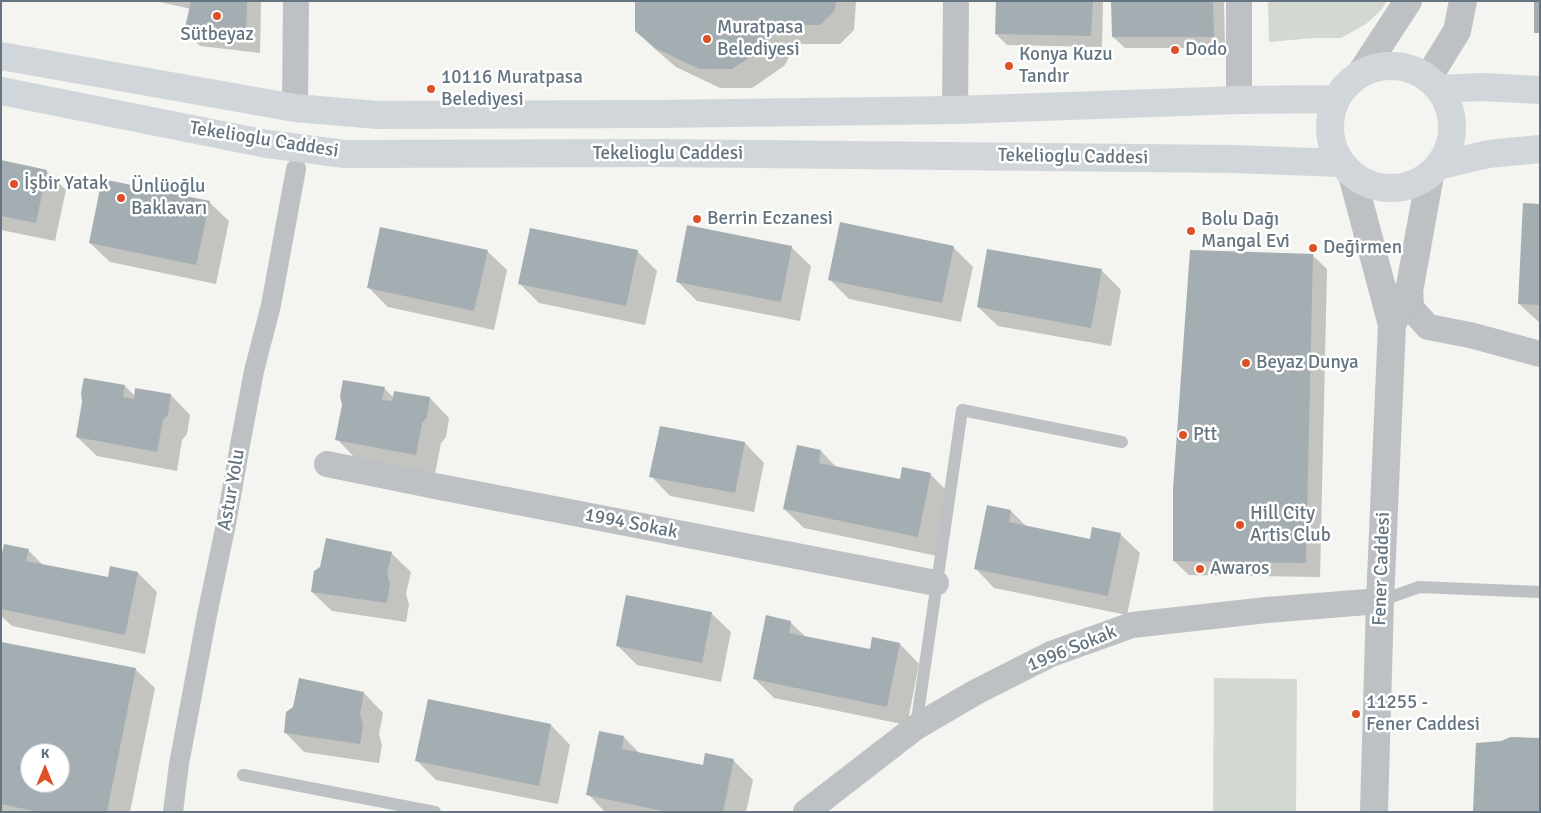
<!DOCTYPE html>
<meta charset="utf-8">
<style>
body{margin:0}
#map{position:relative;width:1541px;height:813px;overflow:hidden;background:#f4f4f0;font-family:Signika,sans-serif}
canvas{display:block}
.frame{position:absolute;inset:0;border:2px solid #647481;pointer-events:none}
.north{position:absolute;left:20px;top:743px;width:50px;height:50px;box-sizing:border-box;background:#fff;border:1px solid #c1c7cd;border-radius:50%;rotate:0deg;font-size:14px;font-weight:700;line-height:20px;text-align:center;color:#647481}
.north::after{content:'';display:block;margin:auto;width:18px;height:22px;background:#dd5127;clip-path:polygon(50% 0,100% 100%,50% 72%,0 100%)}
</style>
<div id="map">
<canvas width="1541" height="813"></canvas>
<div class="frame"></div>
<div class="north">K</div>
</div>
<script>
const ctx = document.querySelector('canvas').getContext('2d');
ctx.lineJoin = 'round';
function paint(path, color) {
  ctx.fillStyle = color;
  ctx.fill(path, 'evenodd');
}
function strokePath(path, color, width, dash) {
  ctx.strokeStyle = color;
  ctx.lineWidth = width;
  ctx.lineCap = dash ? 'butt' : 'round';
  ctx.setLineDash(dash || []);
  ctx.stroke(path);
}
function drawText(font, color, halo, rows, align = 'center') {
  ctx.font = font + ' Signika,sans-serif';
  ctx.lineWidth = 5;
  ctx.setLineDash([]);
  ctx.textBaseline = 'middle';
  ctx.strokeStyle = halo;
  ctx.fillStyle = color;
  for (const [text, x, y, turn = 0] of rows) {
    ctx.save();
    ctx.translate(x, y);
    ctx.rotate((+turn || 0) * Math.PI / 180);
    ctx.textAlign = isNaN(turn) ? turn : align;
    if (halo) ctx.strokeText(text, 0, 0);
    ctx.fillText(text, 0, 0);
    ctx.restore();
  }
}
paint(new Path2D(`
 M1268,1H1387L1382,9L1366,24L1341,38H1313L1269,42Z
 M1214,678L1297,679L1296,812H1213Z`), '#d3d9d0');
paint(new Path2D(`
 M155,1H261L260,53L200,46L186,31L191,9Z
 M636,1H856L854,30L840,44H797L784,66L752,88H720L676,67L656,50L636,31Z
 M997,1H1103L1102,47L1007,45L996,34Z
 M1113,1H1224L1225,48H1125L1113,37Z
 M1,162L46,171L66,190L55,241L1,230Z
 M209,202L229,221L216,284L110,262L90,243Z
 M1540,205V323L1519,304Z
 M791,247L811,266L800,321L697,301L677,281Z
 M953,247L973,267L961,322L849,299L829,279Z
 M487,251L507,270L494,330L388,307L369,288Z
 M637,251L657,271L645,325L539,303L520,284Z
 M1312,255L1327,269L1320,577L1189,575L1174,561Z
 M1101,270L1121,290L1111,346L998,326L978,307Z
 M125,386L135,396L136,390L171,395L190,415L187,434L182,440L177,471L97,456L77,437L84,402Z
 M384,388L394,398H430L449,418L446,437L441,443L435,474L356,459L337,439Z
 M745,443L764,463L754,512L670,496L651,476Z
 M798,447L821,451L837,468L901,480L930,474L950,494L937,556L804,528L784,509Z
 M988,506L1011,511L1027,527L1091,540L1120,534L1140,553L1127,615L994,588L975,568Z
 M1540,541V567L1539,566Z
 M28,550L44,566L109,579L111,567L138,573L157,592L145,654L12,626L1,616V564Z
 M391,553L411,572L406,594L409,605L406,622L332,611L312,592Z
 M711,613L731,632L721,682L637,665L618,646Z
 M790,622L806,637L871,651L873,639L900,644L919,664L907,725L774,698L755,679Z
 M1,643L135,669L155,688L130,812H1ZM30,753H60V783H30Z
 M364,693L383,713L379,734L382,745L379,763L304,752L285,732Z
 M551,725L570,745L558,804L436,780L417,761Z
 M624,737L640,754L704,767L733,760L753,780L746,812H605L588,794Z`), '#0003');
paint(new Path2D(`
 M191,1H247L246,39L184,32Z
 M635,1H836L835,10L820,25H777L765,47L732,69H699L655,48L635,31Z
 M996,1H1093L1091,36L995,34Z
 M1111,1H1213L1214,37H1112Z
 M1534,1H1540V33H1534Z
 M1,160L47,170L36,223L1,216Z
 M102,179L210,201L196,265L89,243Z
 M1523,203L1540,204V305L1518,304Z
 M840,222L954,246L942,303L828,280Z
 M687,225L792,246L781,302L676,282Z
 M380,227L488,250L474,311L367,288Z
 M530,228L638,250L626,306L518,284Z
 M987,249L1102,269L1091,328L977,307Z
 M1190,250L1313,254L1306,563L1173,561V489Z
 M84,378L125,385L123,397L134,399L135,388L171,394L168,415L163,420L157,452L76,437L82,402L81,393Z
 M343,380L385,387L382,400L392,401L394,391L430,397L427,417L422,423L416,455L335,440L342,405L340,396Z
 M660,426L745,442L735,493L649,477Z
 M797,445L821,450L819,463L900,479L902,467L931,473L918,537L783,509Z
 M987,505L1011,510L1009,522L1090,539L1092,527L1121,533L1108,596L974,569Z
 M326,538L392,552L387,573L390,584L387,603L311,592L314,571L320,567Z
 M4,544L29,549L26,561L108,577L110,566L138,572L125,635L1,609V558Z
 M626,595L712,612L702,663L616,646Z
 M766,615L791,621L789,633L870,649L872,637L900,643L887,707L753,679Z
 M1,642L136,668L107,812H39L1,804ZM30,753H60V783H30Z
 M299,678L364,692L360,714L363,725L360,744L284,733L286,712L293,707Z
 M428,699L551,724L539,786L415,761Z
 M599,731L624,736L622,749L703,765L705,753L734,759L723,812H668L586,795Z
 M1511,737L1540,738V812H1473L1476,743L1501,741Z`), '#a4adb2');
strokePath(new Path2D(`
 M1380,601L1419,587L1540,592
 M916,727L962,410L1122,442
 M243,775L435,812`), '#bdc1c4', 12);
strokePath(new Path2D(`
 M173,812L179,764L207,615L226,524L240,445L254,371L271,305L296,169`), '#bdc1c4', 20);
strokePath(new Path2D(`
 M1239,1V100
 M295,108L296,1
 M955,110L956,1
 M1410,286L1411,308L1428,327L1470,335L1540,354
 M327,464L435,486L936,583
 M806,812L916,727L976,692L1051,654L1132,625L1267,610L1380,601`), '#bdc1c4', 26);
strokePath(new Path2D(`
 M1361,73L1408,1
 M1428,78L1457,31L1463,1
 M1352,175L1392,325L1380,601L1374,812
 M1392,325L1410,286L1430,175`), '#bdc1c4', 28);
strokePath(new Path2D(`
 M1,56L295,108L378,115L656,114L955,110L1239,100L1336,99
 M1330 127a61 61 0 1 1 122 0a61 61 0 1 1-122 0Z
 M1439,89L1481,87L1540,90
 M1,91L267,144L345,154L658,153L1234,159L1341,163
 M1438,166L1488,154L1540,149`), '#d1d6da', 28);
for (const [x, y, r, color] of [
 [217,16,5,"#dd5127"],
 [707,39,5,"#dd5127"],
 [1175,50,5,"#dd5127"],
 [1009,66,5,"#dd5127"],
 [431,89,5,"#dd5127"],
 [14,184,5,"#dd5127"],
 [121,198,5,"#dd5127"],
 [697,219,5,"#dd5127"],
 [1191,231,5,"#dd5127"],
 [1313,248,5,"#dd5127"],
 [1246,363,5,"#dd5127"],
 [1183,435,5,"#dd5127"],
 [1240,525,5,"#dd5127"],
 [1200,569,5,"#dd5127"],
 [1356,714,5,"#dd5127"]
]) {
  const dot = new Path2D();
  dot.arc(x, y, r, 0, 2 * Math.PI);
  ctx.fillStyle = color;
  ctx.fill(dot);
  strokePath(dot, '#fff', 2);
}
drawText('19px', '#647481', '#fff', [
 ["Muratpasa",717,28],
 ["Belediyesi",717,50],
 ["Sütbeyaz",217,35,"center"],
 ["Dodo",1185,50],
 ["Konya Kuzu",1019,55],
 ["Tandır",1019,77],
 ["10116 Muratpasa",441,78],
 ["Belediyesi",441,100],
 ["İşbir Yatak",24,184],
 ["Ünlüoğlu",131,187],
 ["Baklavarı",131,209],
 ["Berrin Eczanesi",707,219],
 ["Bolu Dağı",1201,220],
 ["Mangal Evi",1201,242],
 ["Değirmen",1323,248],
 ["Beyaz Dunya",1256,363],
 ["Ptt",1193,435],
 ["Hill City",1250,514],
 ["Artis Club",1250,536],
 ["Awaros",1210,569],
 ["11255 -",1366,703],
 ["Fener Caddesi",1366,725]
], 'left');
drawText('19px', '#647481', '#fff', [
 ["Tekelioglu Caddesi",264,140,9],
 ["Tekelioglu Caddesi",668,154],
 ["Tekelioglu Caddesi",1073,157,1],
 ["Astur Yolu",232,490,-80],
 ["1994 Sokak",631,524,11],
 ["Fener Caddesi",1382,569,-88],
 ["1996 Sokak",1072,649,-22]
]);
</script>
